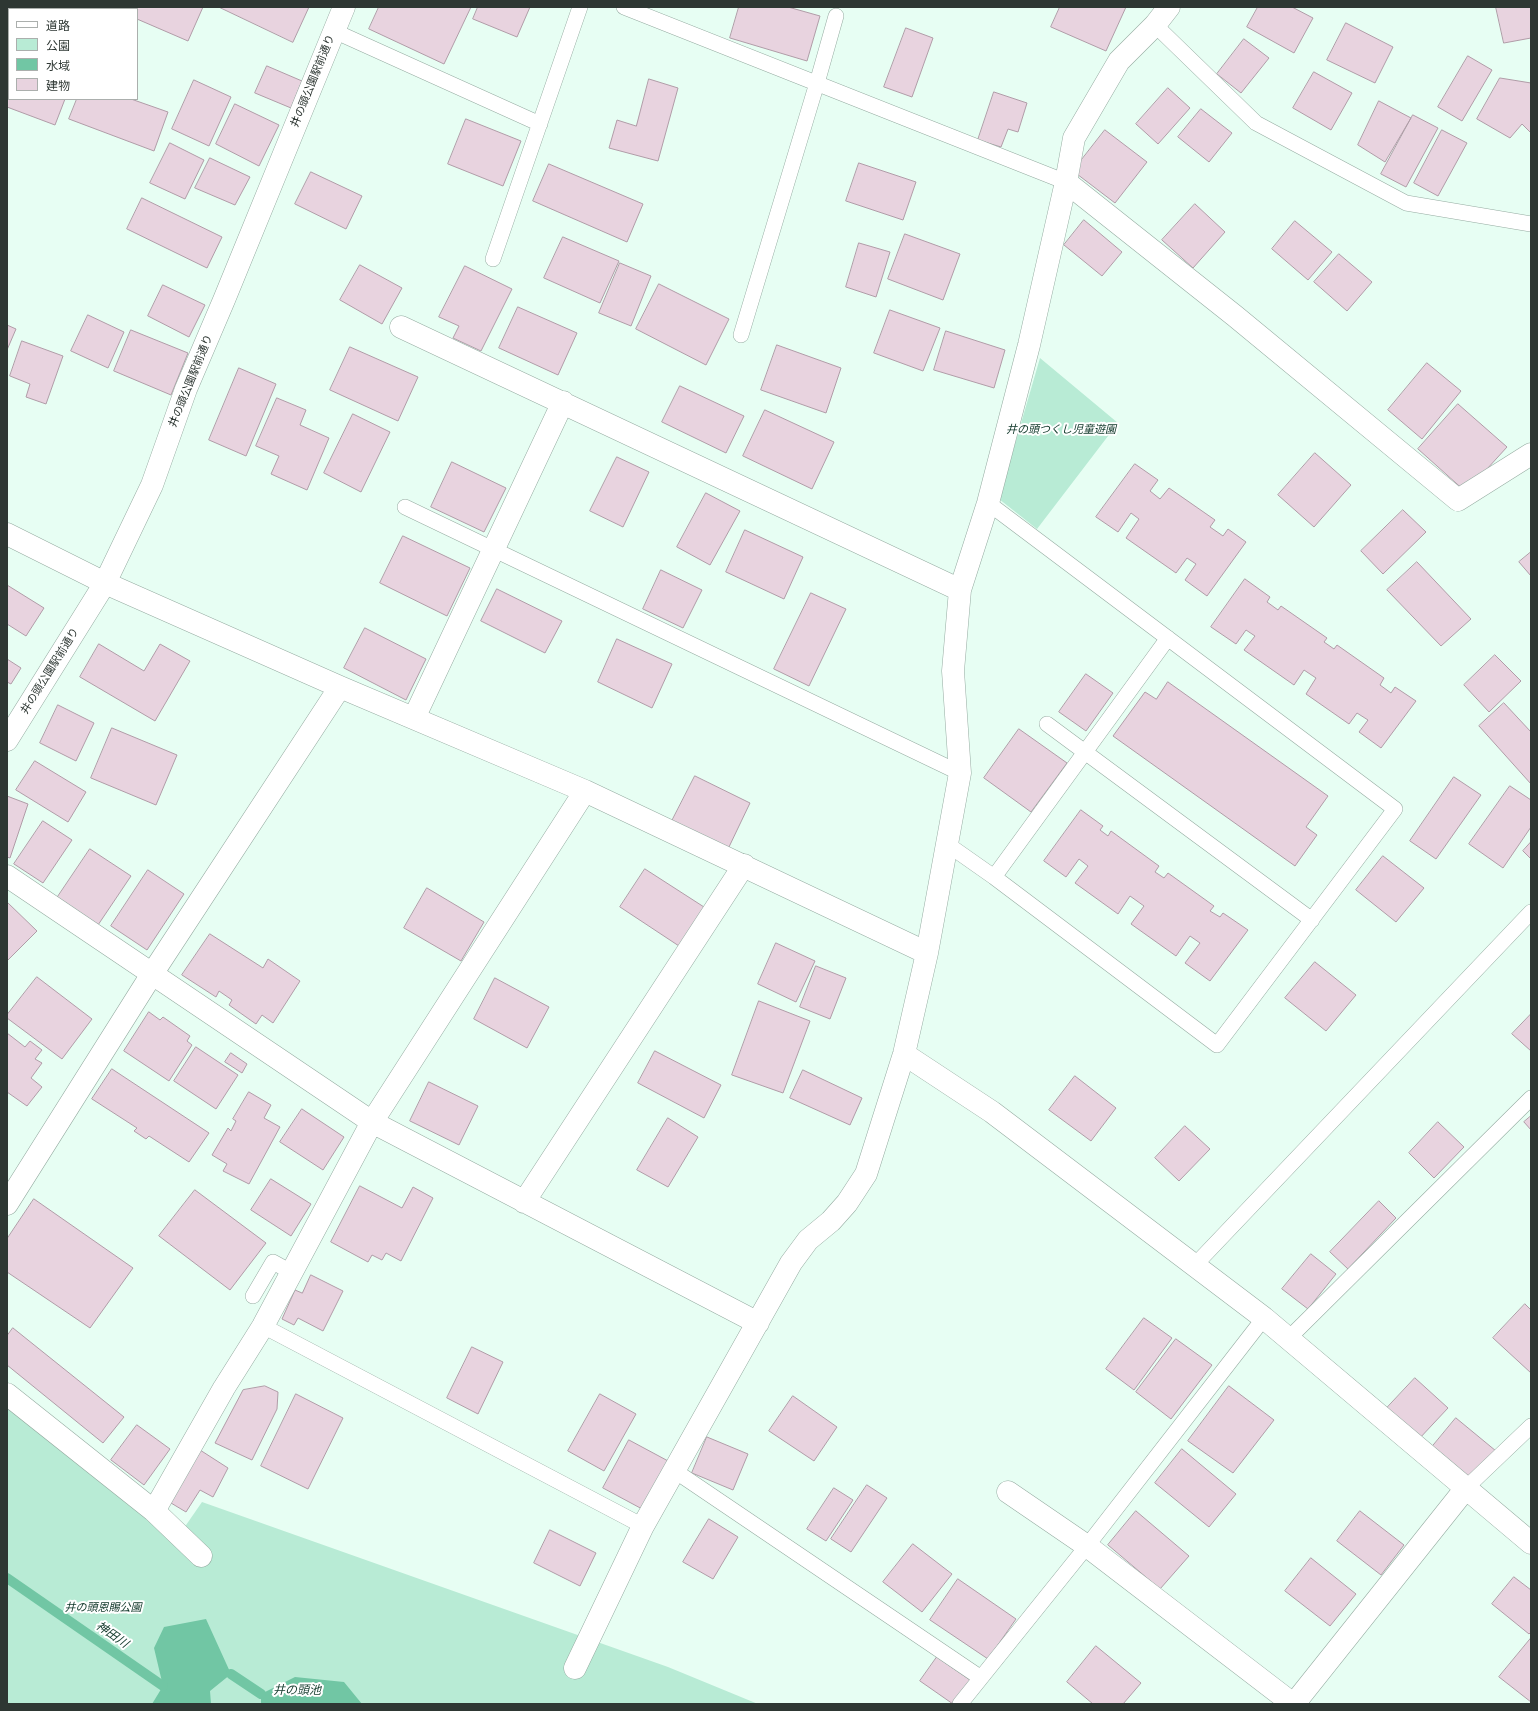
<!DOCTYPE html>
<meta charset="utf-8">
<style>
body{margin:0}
#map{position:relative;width:1538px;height:1711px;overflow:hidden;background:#e7fef3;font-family:Lora,"Noto Sans JP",serif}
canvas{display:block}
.frame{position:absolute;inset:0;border:8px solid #2e3733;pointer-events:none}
.legend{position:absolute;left:8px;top:8px;width:130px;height:92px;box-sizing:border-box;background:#fff;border:1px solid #abafad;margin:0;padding:5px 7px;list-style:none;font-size:12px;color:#2e3733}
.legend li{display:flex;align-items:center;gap:8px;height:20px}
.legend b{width:20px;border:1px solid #abafad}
</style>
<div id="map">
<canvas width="1538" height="1711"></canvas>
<div class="frame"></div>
<ul class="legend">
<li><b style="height:5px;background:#fff"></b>道路</li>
<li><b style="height:11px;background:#b8ebd5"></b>公園</li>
<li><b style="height:11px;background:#71c6a4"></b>水域</li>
<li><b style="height:11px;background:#e8d3df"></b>建物</li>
</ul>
</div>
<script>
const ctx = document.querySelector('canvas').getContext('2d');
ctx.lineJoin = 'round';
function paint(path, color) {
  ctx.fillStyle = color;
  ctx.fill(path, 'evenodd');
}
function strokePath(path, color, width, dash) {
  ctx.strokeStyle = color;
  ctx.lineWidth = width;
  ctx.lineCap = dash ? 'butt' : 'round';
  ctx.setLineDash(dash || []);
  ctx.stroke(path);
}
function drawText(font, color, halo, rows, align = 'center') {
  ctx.font = font + ' Lora,"Noto Sans JP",serif';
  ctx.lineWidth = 4;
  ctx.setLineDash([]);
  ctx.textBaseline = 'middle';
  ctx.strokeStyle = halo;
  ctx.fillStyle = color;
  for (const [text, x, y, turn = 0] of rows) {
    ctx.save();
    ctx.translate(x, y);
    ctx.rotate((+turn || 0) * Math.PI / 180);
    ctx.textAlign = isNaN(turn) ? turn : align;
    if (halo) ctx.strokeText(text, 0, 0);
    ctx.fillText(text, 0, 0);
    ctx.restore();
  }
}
paint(new Path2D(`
 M1040,358L1118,423L1037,529L999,499Z
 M7,1407L175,1541L202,1502L668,1667L758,1704H7Z`), '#b8ebd5');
paint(new Path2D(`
 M206,1619L231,1674L210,1691L211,1704H152L163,1686L154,1648L164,1627Z
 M295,1677L344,1682L362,1704H261V1694Z`), '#71c6a4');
strokePath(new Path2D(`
 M7,1578L163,1686
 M231,1674L261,1694`), '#71c6a4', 10);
const building = new Path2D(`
 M136,7H203L188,41L137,19Z
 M219,7H309L293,42Z
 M379,7H471L444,64L369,29Z
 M478,7H530L517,37L473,19Z
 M739,7H788L820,16L807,61L730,38Z
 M1060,7H1126L1106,51L1051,27Z
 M1258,7H1292L1313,18L1294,53L1247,27Z
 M1496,7H1531V38L1504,43Z
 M1346,23L1393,47L1375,83L1327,60Z
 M906,28L933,38L912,97L884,87Z
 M1244,39L1269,58L1241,93L1217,74Z
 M1468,56L1492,70L1462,121L1438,107Z
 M7,64L9,65V99H65L55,125L7,107Z
 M267,66L302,81L291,108L255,93Z
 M1314,72L1352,93L1331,130L1293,108Z
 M1500,78L1531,83V133L1522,124L1510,138L1477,119Z
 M649,79L678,88L658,161L609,148L617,120L636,126Z
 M194,80L231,97L209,146L172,129Z
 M1168,88L1190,108L1158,144L1136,124Z
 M994,92L1027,103L1018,132L1008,129L1001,147L978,140Z
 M77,99H131L168,112L154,151L69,119Z
 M1379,101L1411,118L1385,162L1358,145Z
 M235,104L279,125L259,166L216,144Z
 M1201,109L1232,133L1209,162L1178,137Z
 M1413,115L1438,128L1406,187L1381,174Z
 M466,119L521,141L503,186L448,164Z
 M1105,130L1147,162L1115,203L1073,171Z
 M1442,130L1467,143L1438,196L1414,183Z
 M170,143L204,160L185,199L150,183Z
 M210,158L250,177L235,205L195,188Z
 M859,163L916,182L903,220L846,201Z
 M549,164L643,204L627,242L533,201Z
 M311,172L362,196L346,229L295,204Z
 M142,198L222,237L207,268L127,229Z
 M1195,204L1225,232L1193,268L1162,240Z
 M1084,220L1122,252L1102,276L1064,245Z
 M1295,221L1332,252L1308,280L1272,249Z
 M905,234L960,254L943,300L888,279Z
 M563,237L619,261L600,303L544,278Z
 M859,243L890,252L876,297L846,287Z
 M1339,254L1372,282L1347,311L1314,282Z
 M620,263L651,276L631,326L599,313Z
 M360,265L402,288L382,324L340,300Z
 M465,266L512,289L481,351L453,338L459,326L439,317Z
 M659,284L729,319L706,365L636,329Z
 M163,285L205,305L189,337L148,316Z
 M518,307L577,333L558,375L499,348Z
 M890,310L940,328L923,371L874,353Z
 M88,315L124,332L108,368L71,351Z
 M7,325L16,329L7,350Z
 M131,330L188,353L171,395L114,371Z
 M946,331L1005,350L994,388L934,370Z
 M22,341L63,356L46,404L26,397L30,384L10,376Z
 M777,345L841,368L826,413L761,390Z
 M350,347L418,377L398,421L330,390Z
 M1427,363L1461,391L1422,439L1388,410Z
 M239,368L276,384L246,456L209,440Z
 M680,386L744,416L726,453L662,422Z
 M277,398L306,410L300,425L329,438L307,490L271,474L279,456L256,446Z
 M1458,404L1507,447L1466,492L1418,449Z
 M765,410L834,442L812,489L743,456Z
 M353,414L390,432L361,492L324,473Z
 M1315,453L1351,485L1314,527L1278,495Z
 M617,457L649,472L623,527L590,511Z
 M452,462L506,488L484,532L431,507Z
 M1135,464L1158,480L1150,491L1160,499L1169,488L1215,520L1210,527L1223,536L1228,529L1246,542L1207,596L1185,580L1196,564L1187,558L1176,573L1126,538L1139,519L1131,513L1118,532L1096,517Z
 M706,493L740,511L710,565L677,547Z
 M1403,510L1426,532L1383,574L1361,551Z
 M745,530L803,557L784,599L726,572Z
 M403,536L470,568L447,616L380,583Z
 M1531,552V576L1519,562Z
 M1417,562L1471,619L1441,646L1387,590Z
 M661,570L702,590L683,628L643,609Z
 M1245,579L1270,597L1267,602L1278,610L1281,606L1327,638L1324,642L1334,649L1337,645L1384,678L1380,685L1391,693L1395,687L1416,701L1381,748L1359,732L1368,720L1357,713L1349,724L1306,694L1316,678L1304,670L1294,685L1244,650L1255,636L1246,630L1236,644L1211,627Z
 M7,585L44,608L26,636L7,624Z
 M497,589L562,621L545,653L481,621Z
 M811,593L846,609L809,686L774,669Z
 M365,628L426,659L406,700L344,668Z
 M617,639L672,664L652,708L598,682Z
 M99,644L144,671L160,644L190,661L155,721L80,677Z
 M1495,655L1521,681L1489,712L1464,685Z
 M7,659L21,668L11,684L7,682Z
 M1086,674L1113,693L1086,731L1059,712Z
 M1168,682L1328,796L1306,827L1317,835L1295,866L1113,736L1145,692L1156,699Z
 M1504,703L1531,732V784L1479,726Z
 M58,705L94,723L76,761L40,743Z
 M112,728L177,755L156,805L91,778Z
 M1019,729L1067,763L1031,812L984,778Z
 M35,761L86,792L68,822L16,790Z
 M695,776L750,803L728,849L672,821Z
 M1454,777L1481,795L1436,859L1410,841Z
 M1510,786L1531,800V827L1503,868L1469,844Z
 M7,796L28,804L10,858L7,857Z
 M1081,810L1103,826L1100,830L1108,836L1111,831L1159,866L1155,872L1164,878L1168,873L1214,906L1210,911L1220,917L1223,913L1248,930L1210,981L1185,963L1200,943L1190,936L1176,956L1131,924L1144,906L1130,896L1118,914L1075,883L1088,866L1079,859L1066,877L1044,861Z
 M43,821L72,840L43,883L14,864Z
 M1531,842V859L1523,851Z
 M90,849L131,876L98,925L57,898Z
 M1383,856L1424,888L1396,922L1356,890Z
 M645,869L704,907L679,946L620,907Z
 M148,870L184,894L147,950L111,926Z
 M427,888L484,922L461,961L404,928Z
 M7,902L37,931L7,961Z
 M210,934L263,968L268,959L300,981L273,1023L262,1015L256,1024L229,1005L232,1000L219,991L216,997L182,975Z
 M776,943L815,961L796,1002L758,984Z
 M1315,962L1356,995L1326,1031L1285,998Z
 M816,966L846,978L830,1019L800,1007Z
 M37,977L92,1019L62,1059L7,1018V1015Z
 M495,978L549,1007L527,1048L474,1019Z
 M759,1001L810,1021L783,1093L732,1075Z
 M149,1012L160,1020L163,1017L190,1036L187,1041L192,1045L169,1081L124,1051Z
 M1531,1014V1051L1512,1034Z
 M7,1033L25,1047L30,1041L42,1050L35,1059L42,1063L31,1078L42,1087L27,1106L7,1092Z
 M196,1047L238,1075L216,1109L174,1081Z
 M655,1051L721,1085L704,1118L638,1083Z
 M231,1053L247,1064L242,1073L225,1062Z
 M112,1069L209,1133L189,1162L149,1136L146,1139L134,1131L137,1128L92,1099Z
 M803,1070L862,1098L850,1125L790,1098Z
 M1075,1076L1116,1108L1091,1141L1049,1110Z
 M429,1082L478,1106L459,1145L410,1121Z
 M249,1092L271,1105L264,1118L280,1127L249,1184L223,1171L227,1164L212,1155L228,1128L231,1131L236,1121L233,1119Z
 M302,1109L344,1137L323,1170L280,1142Z
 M1531,1116V1130L1524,1122Z
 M668,1118L698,1137L668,1187L637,1170Z
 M1438,1122L1464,1147L1434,1178L1409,1153Z
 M1185,1126L1210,1149L1179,1181L1155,1158Z
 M271,1179L311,1204L291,1236L251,1210Z
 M360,1186L402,1208L413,1187L433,1198L401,1261L386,1253L382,1260L372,1255L368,1262L331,1242Z
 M195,1190L266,1243L230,1290L159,1236Z
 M34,1199L133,1268L90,1328L7,1272V1239Z
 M1379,1201L1396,1218L1348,1269L1330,1252Z
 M1311,1254L1336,1274L1308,1309L1282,1289Z
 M311,1275L343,1291L323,1331L298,1318L294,1325L282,1319L295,1290L302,1293Z
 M1525,1304L1531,1310V1373L1493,1338Z
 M1144,1318L1172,1338L1134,1390L1106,1369Z
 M13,1328L124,1417L103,1443L7,1365V1336Z
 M1176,1339L1212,1365L1171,1419L1136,1392Z
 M472,1347L503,1362L478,1414L447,1398Z
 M1415,1378L1448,1408L1418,1440L1386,1409Z
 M265,1386L278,1392L277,1409L252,1460L215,1443L243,1390Z
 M1229,1386L1274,1420L1233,1473L1188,1441Z
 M296,1394L343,1418L308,1489L261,1466Z
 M600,1394L636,1414L604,1471L568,1451Z
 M793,1396L837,1427L814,1461L769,1431Z
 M1456,1418L1496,1451L1473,1480L1432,1447Z
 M137,1425L170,1449L144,1485L111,1460Z
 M707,1437L748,1454L733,1490L692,1473Z
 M629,1440L670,1462L644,1510L603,1488Z
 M1182,1449L1236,1494L1209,1527L1155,1483Z
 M200,1450L228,1468L213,1497L200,1490L186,1512L171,1503Z
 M867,1485L887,1498L851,1552L831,1539Z
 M834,1488L853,1500L826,1541L807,1529Z
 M1136,1511L1189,1556L1160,1589L1108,1545Z
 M1360,1511L1404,1545L1381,1575L1337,1541Z
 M709,1519L738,1537L713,1579L683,1562Z
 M550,1530L596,1553L580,1586L534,1563Z
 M913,1544L952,1574L922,1612L883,1582Z
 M1311,1558L1356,1594L1330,1626L1285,1591Z
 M1514,1577L1531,1590V1632L1529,1634L1492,1604Z
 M958,1579L1016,1619L988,1659L930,1620Z
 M1531,1638V1702L1499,1677Z
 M1096,1646L1141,1683L1123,1704H1093L1067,1682Z
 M937,1657L970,1680L953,1704L920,1681Z`);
paint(building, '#e8d3df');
strokePath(building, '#b09ca7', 1);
const service = new Path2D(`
 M624,7L1066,182
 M14,9L15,7
 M7,24L9,20
 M1155,25L1256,123L1406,203L1531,224
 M334,31L540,124
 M493,259L580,7
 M741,335L817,83L836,16
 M405,507L960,773
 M1047,724L1312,920
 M947,844L994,877L1217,1045L1395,809L988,503
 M994,877L1168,638
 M1195,1265L1531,912
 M253,1296L273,1262L291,1272
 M263,1326L643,1526
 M1289,1338L1531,1098
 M675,1471L981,1678
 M1466,1488L1531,1426
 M960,1704L1087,1546L1264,1318`);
const minor = new Path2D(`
 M1066,182L1235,316L1458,500L1531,454
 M401,327L960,590
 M7,534L105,583L340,687L585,791L927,953
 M105,583L152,485L186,389L224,300L344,7
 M414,718L563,402
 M7,876L372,1122L758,1323
 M904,1054L992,1112L1264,1318L1531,1543
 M524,1202L744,865
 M7,1204L152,974L340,687
 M7,1394L154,1511L201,1556
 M1008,1492L1087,1546L1293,1704
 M154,1511L224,1388L263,1326L372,1122L585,791
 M575,1668L643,1526L791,1263L808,1240L831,1221L847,1203L866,1174L904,1054L927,953L960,773L953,671L960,590L988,503L1029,345L1066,182L1074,138L1119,61L1155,25L1169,7
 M1294,1704L1466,1488`);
const tertiary = new Path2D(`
 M7,740L105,583`);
strokePath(service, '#95aba1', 16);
strokePath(minor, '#95aba1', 23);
strokePath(tertiary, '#95aba1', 23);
strokePath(service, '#fff', 15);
strokePath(minor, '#fff', 22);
strokePath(tertiary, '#fff', 22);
drawText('11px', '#2e3733', '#fff', [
 ["井の頭公園駅前通り",313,81,-68],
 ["井の頭公園駅前通り",191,381,-68],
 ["井の頭公園駅前通り",50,671,-58]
]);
drawText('italic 11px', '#0c3426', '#fff', [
 ["井の頭つくし児童遊園",1061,430],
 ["井の頭恩賜公園",103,1608]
]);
drawText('italic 12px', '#12392b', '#fff', [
 ["神田川",112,1635,35],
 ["井の頭池",297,1691]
]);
</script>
